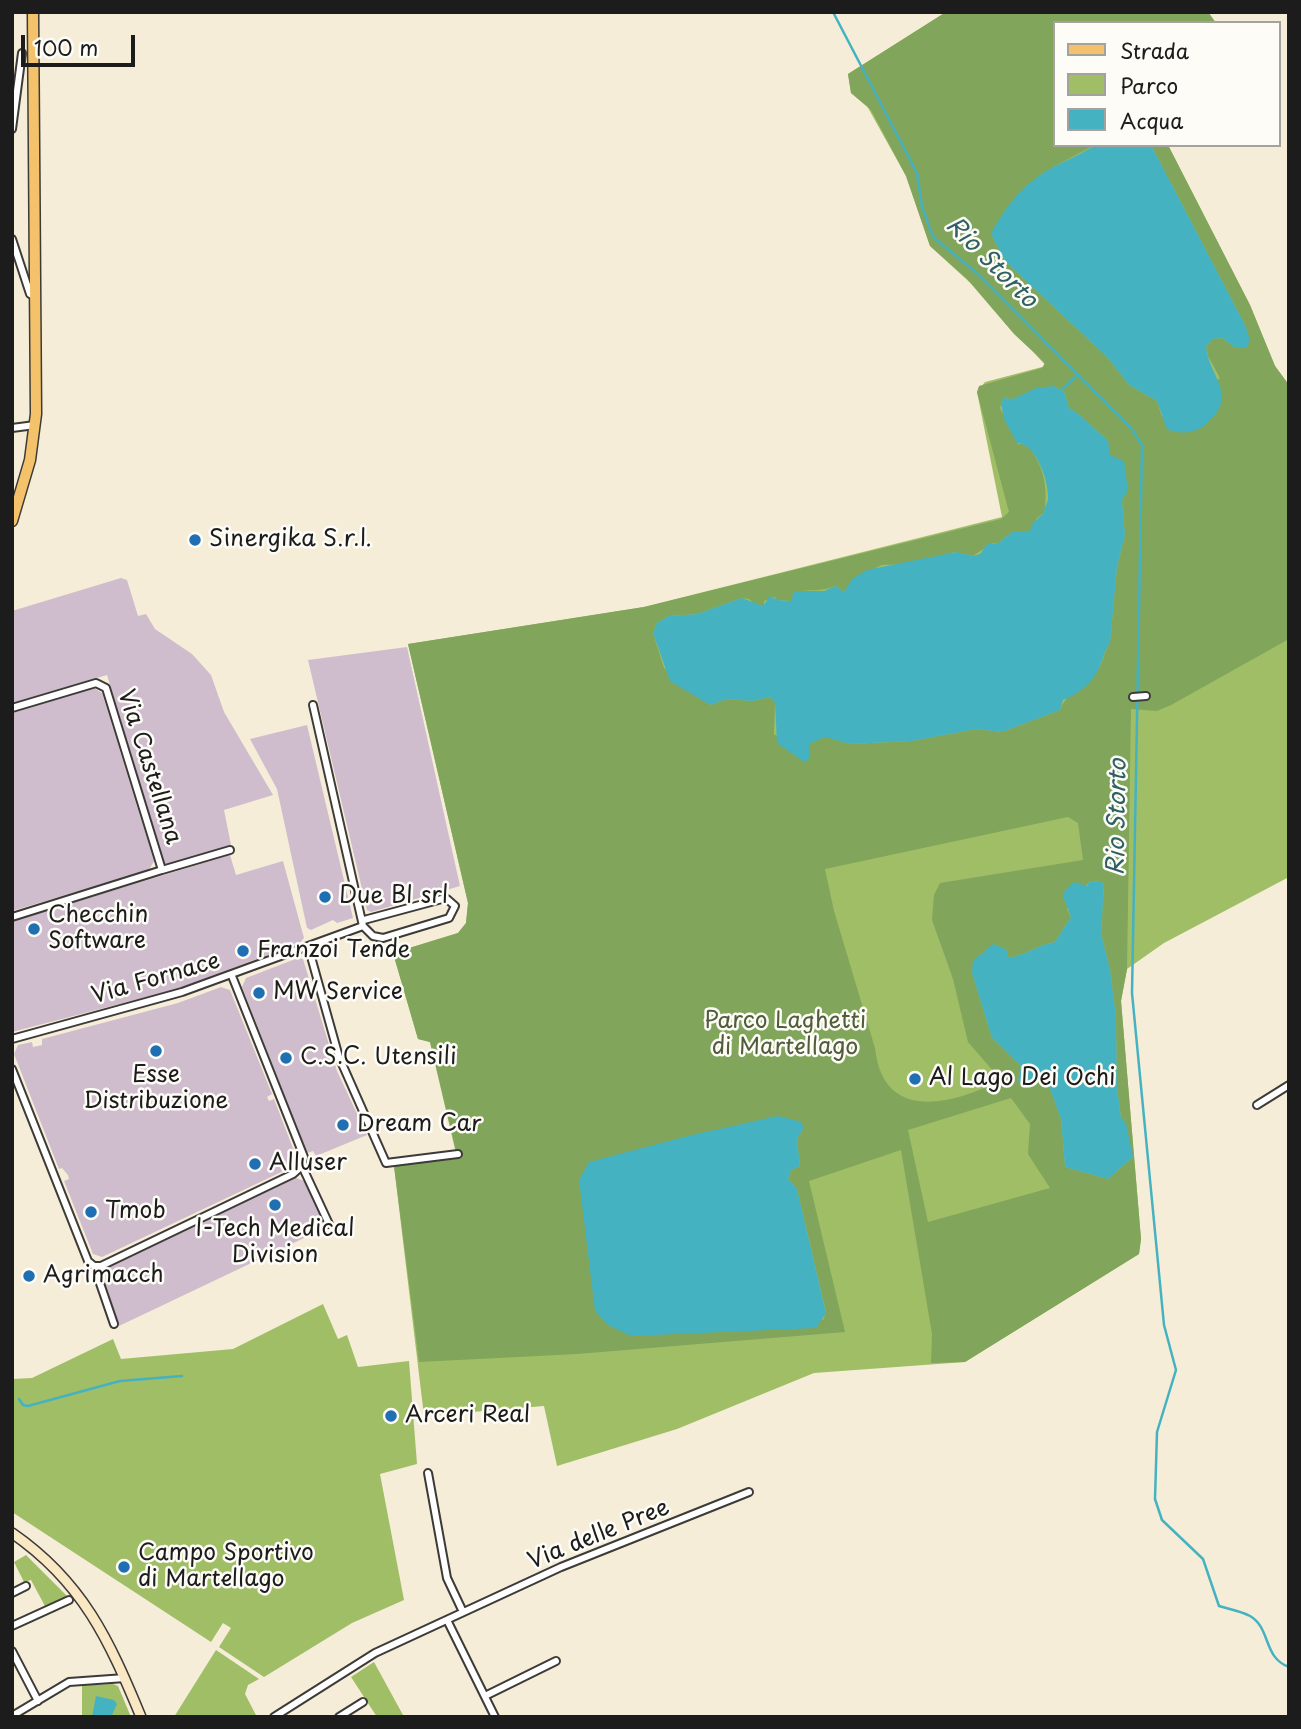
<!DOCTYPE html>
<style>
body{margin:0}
#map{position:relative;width:1301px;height:1729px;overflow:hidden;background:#f5edd8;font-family:"Playpen Sans",sans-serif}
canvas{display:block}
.frame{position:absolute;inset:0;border:14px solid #1c1c1c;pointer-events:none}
.legend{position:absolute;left:1053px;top:21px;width:228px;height:126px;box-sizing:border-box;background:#fdfcf7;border:2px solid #a3a29f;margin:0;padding:9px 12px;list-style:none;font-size:21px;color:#1c1c1c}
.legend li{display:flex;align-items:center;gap:14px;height:35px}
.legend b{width:35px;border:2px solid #a3a29f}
.scale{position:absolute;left:21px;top:35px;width:114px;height:32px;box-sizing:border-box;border:4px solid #1c1c1c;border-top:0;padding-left:9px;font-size:21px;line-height:24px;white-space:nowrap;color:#1c1c1c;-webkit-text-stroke:5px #fdfcf7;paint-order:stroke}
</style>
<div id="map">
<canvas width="1301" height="1729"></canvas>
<div class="frame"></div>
<ul class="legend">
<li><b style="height:9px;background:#f3c26a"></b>Strada</li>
<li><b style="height:19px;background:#a0be66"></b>Parco</li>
<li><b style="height:19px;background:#45b2c1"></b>Acqua</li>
</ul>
<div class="scale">100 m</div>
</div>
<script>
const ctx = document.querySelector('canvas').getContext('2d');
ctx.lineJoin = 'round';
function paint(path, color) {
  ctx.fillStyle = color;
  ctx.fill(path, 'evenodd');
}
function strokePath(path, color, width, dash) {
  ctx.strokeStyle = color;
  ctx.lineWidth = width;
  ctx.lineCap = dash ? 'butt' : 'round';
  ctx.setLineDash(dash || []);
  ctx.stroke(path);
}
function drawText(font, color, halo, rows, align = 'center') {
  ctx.font = font + ' "Playpen Sans",sans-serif';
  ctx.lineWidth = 5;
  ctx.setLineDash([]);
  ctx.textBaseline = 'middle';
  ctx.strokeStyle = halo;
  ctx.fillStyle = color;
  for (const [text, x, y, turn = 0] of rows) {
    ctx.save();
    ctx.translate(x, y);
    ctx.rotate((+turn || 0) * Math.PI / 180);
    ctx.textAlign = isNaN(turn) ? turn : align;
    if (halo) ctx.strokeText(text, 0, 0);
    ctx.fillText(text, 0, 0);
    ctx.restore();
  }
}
paint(new Path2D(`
 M121,578L127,580L138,616L146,614L155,629L192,654L211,675L224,712L273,795L224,810L231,845L165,865L107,675L12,703V611Z
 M407,647L460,886L371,912L367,910L308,660Z
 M94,688L102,693L154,861L149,870L12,911V713Z
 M307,725L353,918L337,923L333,920L311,930L307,928L277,789L250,739Z
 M230,855L236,875L283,861L304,938L300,943L177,989L12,1032V921Z
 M298,958L303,959L337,1071L367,1135L316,1156L313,1151L307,1153L242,987L246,978Z
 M221,987L230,990L272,1094L267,1097L269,1101L274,1099L296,1156L292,1167L102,1257L93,1254L64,1181L69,1179L68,1175L62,1168L59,1169L14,1054L18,1045L32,1042L33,1047L42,1045V1039L178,1003Z
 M296,1178L307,1182L325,1228L119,1326L100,1280L104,1270Z`), '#cfbdce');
paint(new Path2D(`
 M946,12H1208L1216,23H1054V145H1168L1250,305L1275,366L1289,385V877L1164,943L1127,969L1121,1001L1141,1239L1139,1254L965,1362L814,1373L677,1429L557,1466L544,1406L424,1416L394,1166L457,1158L430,1042L418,1039L393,953L458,933L466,923L468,903L408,644L644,607L1002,517L977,392L985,382L1046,366L977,289L930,246L906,176L867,106L851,93L848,74Z
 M323,1304L338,1339L347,1335L358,1367L409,1361L417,1464L380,1474L404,1600L352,1623L264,1677L219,1647L231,1628L223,1623L211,1642L12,1512V1379L32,1378L113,1339L121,1359L233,1349Z
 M26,1555L68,1597L46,1608L31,1580L24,1582L14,1562Z
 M216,1650L259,1679L248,1685L245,1694L257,1717H174Z
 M374,1662L403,1715L377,1717L351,1677Z
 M113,1684L118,1686L131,1717H82V1685Z`), '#a0be66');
paint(new Path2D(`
 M946,12H1208L1216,23H1054V145H1095L1053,167L991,234L1006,262L1108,358L1129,385L1157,401L1162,417L1220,378L1208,356L1206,347L1212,339L1222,338L1236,348L1245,325L1151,145H1168L1250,305L1275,366L1289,385V639L1171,705L1157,711L1131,709L1127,969L1121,1001L1141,1239L1139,1254L965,1362L931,1363L932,1334L901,1150L809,1181L845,1332L577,1354L419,1362L394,1166L458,1159L430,1042L418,1039L393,953L458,933L466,923L468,903L408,644L644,607L1001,519L1009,512L977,392L979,386L1042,368L1045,363L1014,334L967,279L930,246L906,176L871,110L851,93L848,74ZM1054,386L1065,393L1069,408C1084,416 1094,430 1108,440L1107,451L1124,495L1122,500L1125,535L1117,567L1110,643C1103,652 1103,666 1095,674C1083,687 1066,693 1060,710L1002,732L976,729L912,741L850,744L825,736L809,744V759L774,734L775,703L771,697L752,701L727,699L710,705L664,668L653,633L657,623L669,616L697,614L742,598L749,599L757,606H764V601L774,597L777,600L792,601L794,592C809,589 822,592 836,586L844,592L853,579L882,565L907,564L955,552L973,556L992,543L997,544L1012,532H1029L1037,518L1044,513C1049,489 1043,460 1025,444H1018L1000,408L1004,398L1013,399ZM1068,817L1078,823L1083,860L940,883L934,895L932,920L953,979L968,1042L1001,1080C952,1105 883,1123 875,1048L834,911L825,869ZM1090,881L1102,882L1104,886L1101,934L1110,969L1116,1017L1117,1087L1121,1118L1133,1157L1108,1179L1065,1167L1061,1119L1046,1077L1018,1081L1021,1066L992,1038L972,973L1006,949L1009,958C1025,955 1038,945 1055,942L1071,917L1067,909ZM1011,1098L1030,1124L1028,1154L1050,1188L928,1222L908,1130ZM803,1129L797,1139L800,1166L791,1170L788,1179L797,1189L826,1312L823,1320L579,1180Z`), '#80a55b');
paint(new Path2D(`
 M1095,145H1151L1245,325L1250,340L1247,347L1236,348L1222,338L1212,339L1206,347C1210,379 1241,396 1204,426C1194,433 1178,435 1167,429L1157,401L1129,385L1108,358L1006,262L991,234C1005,206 1026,181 1055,166C1069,159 1082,154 1095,145Z
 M1054,386L1065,393L1069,408C1084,416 1094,430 1108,440L1110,455L1124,461L1128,490L1122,500L1125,535L1117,567L1110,643C1103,652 1103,661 1098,670C1092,683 1077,695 1063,700L1060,710L1002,732L976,729L912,741L850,744L825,737L809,744V759L804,762L777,743L775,703L771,697L752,701L727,699L710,705L670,681L653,633L657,623L669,616L697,614L742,598L763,606L770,596L777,600L791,601L794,591H824L836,586L844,592L852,579L867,570L956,552L973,556L980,554L988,543L997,544L1012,532H1029L1033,523L1044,513C1044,506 1048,504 1048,497C1048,479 1036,444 1017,443L1004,419L1001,403L1004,398L1013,399L1036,388Z
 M1090,881L1102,882L1104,886L1101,934L1110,969L1116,1017L1117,1087L1121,1118L1126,1123L1133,1157L1108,1179L1065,1167L1061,1119L1046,1078L1021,1084L1018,1081L1021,1066L992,1038L972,973L973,961L993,944L1006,949L1009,958C1025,955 1038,945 1055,942L1071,917L1063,896L1065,890L1074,882L1087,886Z
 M778,1116L802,1122L803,1129L797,1139L800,1166L791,1170L788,1179L797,1189L826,1313L816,1328L631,1336L608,1325L595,1311L579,1180L589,1162L692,1135Z
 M96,1696L114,1700L117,1704L111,1717H92Z`), '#45b2c1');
strokePath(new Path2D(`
 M833,12L917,173L922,207L933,237L978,274L1131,428L1142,445L1132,993L1164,1325L1176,1370L1157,1432L1155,1499L1162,1520L1203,1559L1219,1606C1229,1609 1241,1611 1250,1616C1271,1628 1263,1658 1289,1667
 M1061,390L1078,375
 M19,1399L23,1405L28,1406L120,1381L182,1376`), '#45b2c1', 2.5);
const street = new Path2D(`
 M12,129L22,53
 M12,239L30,294L35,297
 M12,428L35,425
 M1133,697L1146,696
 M12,708L96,683L106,688L162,870L12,917
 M162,870L230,850
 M363,926L373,936L383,938L449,918L455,906L447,899H442L364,920
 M308,946L339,1057L386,1163L458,1154
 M12,1039L182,992L363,926L313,705
 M12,1069L88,1261L94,1266H101L293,1174L302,1166L304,1157L232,976
 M1257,1105L1289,1085
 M302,1166L329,1224
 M94,1266L114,1324
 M428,1473L447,1578L463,1612
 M12,1593L26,1586
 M447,1620L495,1717
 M12,1626L69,1600
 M12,1651L38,1701
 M485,1696L556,1661
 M12,1716L69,1682L125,1678
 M274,1717L375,1653L561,1567L749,1492
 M339,1717L363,1702`);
const secondary = new Path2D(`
 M12,1533C83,1582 109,1640 141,1717`);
const primary = new Path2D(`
 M12,521L30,460L36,414L33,12`);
strokePath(street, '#3d3b38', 10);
strokePath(secondary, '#3d3b38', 12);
strokePath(primary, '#3d3b38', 13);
strokePath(street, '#fff', 6);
strokePath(secondary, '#fae7c3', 9);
strokePath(primary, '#f3c26a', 10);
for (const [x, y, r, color] of [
 [195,540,7,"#1f6fb2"],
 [325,897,7,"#1f6fb2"],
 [34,929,7,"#1f6fb2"],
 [243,951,7,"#1f6fb2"],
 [259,993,7,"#1f6fb2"],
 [156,1051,7,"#1f6fb2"],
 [286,1058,7,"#1f6fb2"],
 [915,1079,7,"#1f6fb2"],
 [343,1125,7,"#1f6fb2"],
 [255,1164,7,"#1f6fb2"],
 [275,1205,7,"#1f6fb2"],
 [91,1212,7,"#1f6fb2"],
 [29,1276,7,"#1f6fb2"],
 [391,1416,7,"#1f6fb2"],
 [124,1567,7,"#1f6fb2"]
]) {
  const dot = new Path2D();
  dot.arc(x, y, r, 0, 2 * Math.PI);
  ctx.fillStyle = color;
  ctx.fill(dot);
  strokePath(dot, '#fdfcf7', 2.5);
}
drawText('23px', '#1c1c1c', '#fdfcf7', [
 ["Sinergika S.r.l.",209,540],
 ["Due BI srl",339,897],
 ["Checchin",48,916],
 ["Software",48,942],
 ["Franzoi Tende",257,951],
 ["MW Service",273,993],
 ["C.S.C. Utensili",300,1058],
 ["Esse",156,1076,"center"],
 ["Distribuzione",156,1102,"center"],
 ["Al Lago Dei Ochi",929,1079],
 ["Dream Car",357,1125],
 ["Alluser",269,1164],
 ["Tmob",105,1212],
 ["I-Tech Medical",275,1230,"center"],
 ["Division",275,1256,"center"],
 ["Agrimacch",43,1276],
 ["Arceri Real",405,1416],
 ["Campo Sportivo",138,1554],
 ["di Martellago",138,1580]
], 'left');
drawText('23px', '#1c1c1c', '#fdfcf7', [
 ["Via Castellana",149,767,72],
 ["Via Fornace",156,979,-16],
 ["Via delle Pree",599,1535,-22]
]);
drawText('23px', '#515d3a', '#fdfcf7', [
 ["Parco Laghetti",785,1022],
 ["di Martellago",785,1048]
]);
drawText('italic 24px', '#2e6066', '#fdfcf7', [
 ["Rio Storto",991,263,45],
 ["Rio Storto",1118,817,-89]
]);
</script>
